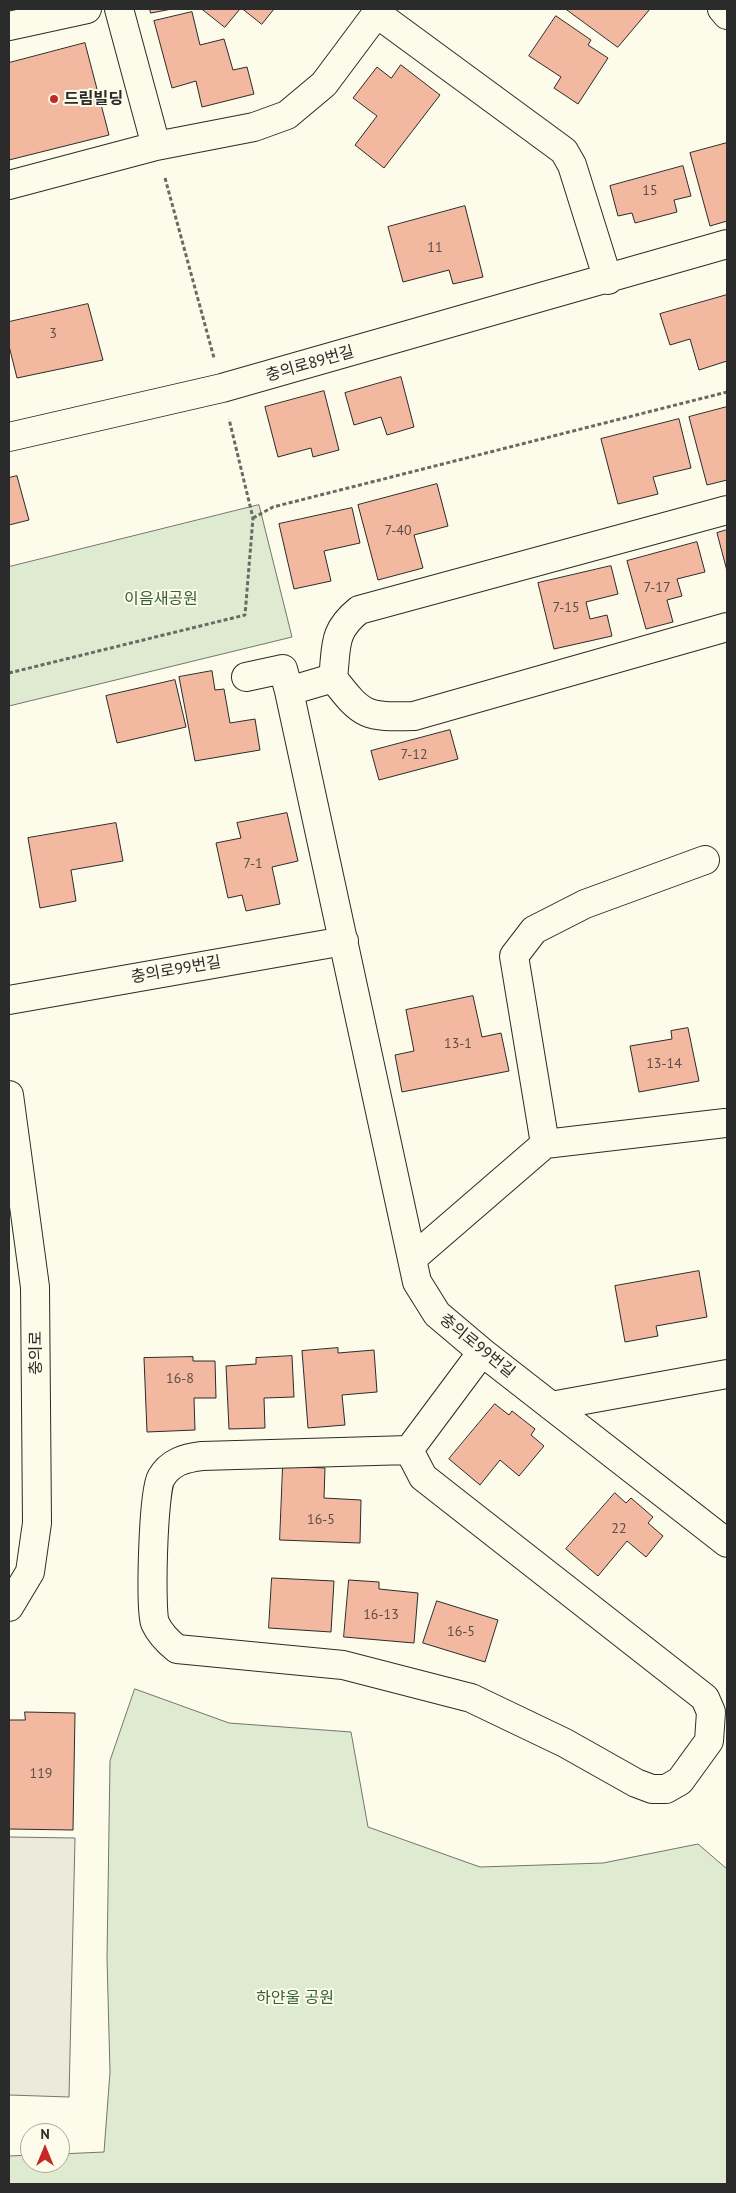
<!DOCTYPE html>
<meta charset="utf-8">
<style>
body{margin:0}
#map{position:relative;width:736px;height:2193px;overflow:hidden;background:#fdfbea;font-family:"PT Sans",sans-serif}
canvas{display:block}
.frame{position:absolute;inset:0;border:10px solid #2b2b2b;pointer-events:none}
.north{position:absolute;left:20px;top:2123px;width:50px;height:50px;box-sizing:border-box;background:#fdfbea;border:1px solid #a9a89e;border-radius:50%;rotate:0deg;font-size:14px;font-weight:700;line-height:20px;text-align:center;color:#2b2b2b}
.north::after{content:'';display:block;margin:auto;width:18px;height:22px;background:#c62828;clip-path:polygon(50% 0,100% 100%,50% 72%,0 100%)}
</style>
<div id="map">
<canvas width="736" height="2193"></canvas>
<div class="frame"></div>
<div class="north">N</div>
</div>
<script>
const ctx = document.querySelector('canvas').getContext('2d');
ctx.lineJoin = 'round';
function paint(path, color) {
  ctx.fillStyle = color;
  ctx.fill(path, 'evenodd');
}
function strokePath(path, color, width, dash) {
  ctx.strokeStyle = color;
  ctx.lineWidth = width;
  ctx.lineCap = dash ? 'butt' : 'round';
  ctx.setLineDash(dash || []);
  ctx.stroke(path);
}
function drawText(font, color, halo, rows, align = 'center') {
  ctx.font = font + ' "PT Sans","Noto Sans KR",sans-serif';
  ctx.lineWidth = 4;
  ctx.setLineDash([]);
  ctx.textBaseline = 'middle';
  ctx.strokeStyle = halo;
  ctx.fillStyle = color;
  for (const [text, x, y, turn = 0] of rows) {
    ctx.save();
    ctx.translate(x, y);
    ctx.rotate((+turn || 0) * Math.PI / 180);
    ctx.textAlign = isNaN(turn) ? turn : align;
    if (halo) ctx.strokeText(text, 0, 0);
    ctx.fillText(text, 0, 0);
    ctx.restore();
  }
}
const green = new Path2D(`
 M259,505L292,637L9,706V567Z
 M135,1689L229,1723L351,1732L368,1827L480,1867L603,1863L698,1844L727,1869V2184H9V2156L30,2155V2163H60V2154L104,2152L110,2072L107,1958L110,1761Z`);
paint(green, '#deebd1');
strokePath(green, '#74746e', 1);
const parking = new Path2D(`
 M9,1837L75,1838L69,2097L9,2095Z`);
paint(parking, '#eceadb');
strokePath(parking, '#74746e', 1);
const building = new Path2D(`
 M150,9H172L151,13Z
 M202,9H240L225,27Z
 M243,9H274L262,24Z
 M566,9H650L618,47Z
 M192,12L200,45L224,39L233,70L247,67L254,94L202,107L196,81L172,88L154,21Z
 M556,16L591,40L588,45L608,58L578,104L554,88L561,77L529,56Z
 M85,43L109,135L9,160V63Z
 M401,65L440,95L384,168L355,145L377,116L353,98L377,67L391,78Z
 M727,143V221L710,226L690,153Z
 M683,166L691,196L674,200L677,212L635,223L632,213L618,216L610,186Z
 M465,206L483,277L453,284L449,270L403,282L388,227Z
 M727,295V361L699,370L690,339L670,345L660,314Z
 M88,304L103,360L17,378L9,346V322Z
 M401,377L414,427L387,435L381,417L354,425L345,393Z
 M324,391L339,450L313,457L311,448L278,457L265,407Z
 M727,407V480L707,485L689,417Z
 M679,419L691,468L653,477L658,494L618,504L601,439Z
 M17,476L29,520L9,525V478Z
 M437,484L448,526L414,535L423,568L378,580L358,505Z
 M352,508L360,543L324,551L331,581L294,589L279,524Z
 M727,530V571L717,533Z
 M697,542L705,572L677,579L682,596L667,600L673,622L646,629L627,561Z
 M611,566L618,594L586,602L590,619L607,615L612,636L554,649L538,583Z
 M212,671L215,690L224,689L230,723L255,719L260,750L195,761L179,677Z
 M175,680L186,727L117,743L106,696Z
 M450,730L458,759L379,780L371,751Z
 M287,813L298,861L272,867L280,904L246,911L242,895L228,898L216,843L241,838L237,823Z
 M116,823L123,861L71,870L76,901L40,908L28,838Z
 M473,996L482,1037L501,1033L509,1071L402,1092L395,1055L414,1051L406,1010Z
 M688,1028L699,1081L639,1092L630,1046L672,1039L671,1031Z
 M699,1271L707,1317L656,1326L658,1336L625,1342L615,1286Z
 M338,1348V1353L374,1350L377,1392L342,1395L345,1425L308,1428L302,1351Z
 M292,1356L294,1397L264,1398L265,1428L229,1429L226,1366L256,1364V1358Z
 M193,1357V1361H215L216,1398H194L195,1430L147,1432L144,1358Z
 M495,1404L509,1415L512,1411L535,1429L531,1435L544,1446L519,1476L500,1460L480,1485L449,1459Z
 M283,1466L325,1468L324,1498L361,1500L360,1543L280,1540Z
 M615,1493L626,1503L631,1498L653,1517L648,1523L663,1536L646,1557L627,1541L598,1576L566,1549Z
 M272,1578L334,1581L331,1632L269,1628Z
 M349,1580L379,1582V1589L418,1593L414,1643L344,1637Z
 M437,1601L498,1620L485,1662L423,1643Z
 M25,1712L75,1713L73,1830L9,1829V1720H25Z`);
paint(building, '#f2b8a0');
strokePath(building, '#2b2b2b', 1);
const street = new Path2D(`
 M119,9L156,146
 M722,9L727,15
 M376,13L564,151L572,165L608,280
 M9,26L87,9
 M9,185L156,146L254,127L287,115L324,84L380,9
 M9,437L222,388L727,244
 M727,510L359,610C332,632 337,646 333,678C363,717 366,717 414,716L727,627
 M246,677L283,669L289,691L333,678
 M289,691L417,1282L437,1314L482,1352L727,1543
 M9,1000L344,941
 M9,1095L35,1287L37,1523L30,1572L9,1607
 M545,1144L514,956L534,930L585,904L705,860
 M413,1258L545,1144L725,1123
 M551,1406L727,1374
 M409,1450L423,1477L705,1698L711,1712L709,1741L680,1781L666,1789H652L636,1783L565,1743L471,1698L343,1665L177,1649C167,1641 160,1634 155,1623C150,1609 153,1491 161,1478C170,1462 185,1458 202,1456L409,1450L482,1352`);
strokePath(street, '#2b2b2b', 30);
strokePath(new Path2D(`
 M165,178L214,358
 M253,518L273,507L727,392
 M9,673L245,615L253,518L229,419`), '#6a6964', 3, [4, 2.5]);
strokePath(street, '#fdfbea', 28);
for (const [x, y, r, color] of [
 [54,99,5,"#c62828"]
]) {
  const dot = new Path2D();
  dot.arc(x, y, r, 0, 2 * Math.PI);
  ctx.fillStyle = color;
  ctx.fill(dot);
  strokePath(dot, '#fdfbea', 2);
}
drawText('14px', '#5d4e48', null, [
 ["15",650,191],
 ["11",435,248],
 ["3",53,334],
 ["7-40",398,531],
 ["7-17",657,588],
 ["7-15",566,608],
 ["7-12",414,755],
 ["7-1",253,864],
 ["13-1",458,1044],
 ["13-14",664,1064],
 ["16-8",180,1379],
 ["16-5",321,1520],
 ["22",619,1529],
 ["16-13",381,1615],
 ["16-5",461,1632],
 ["119",41,1774]
]);
drawText('bold 16px', '#2b2b2b', '#fdfbea', [
 ["드림빌딩",64,99]
], 'left');
drawText('16px', '#2b2b2b', '#fdfbea', [
 ["충의로89번길",310,364,-16],
 ["충의로99번길",176,970,-10],
 ["충의로99번길",477,1346,39],
 ["충의로",36,1353,-90]
]);
drawText('16px', '#34623c', '#fdfbea', [
 ["이음새공원",161,599],
 ["하얀울 공원",295,1998]
]);
</script>
